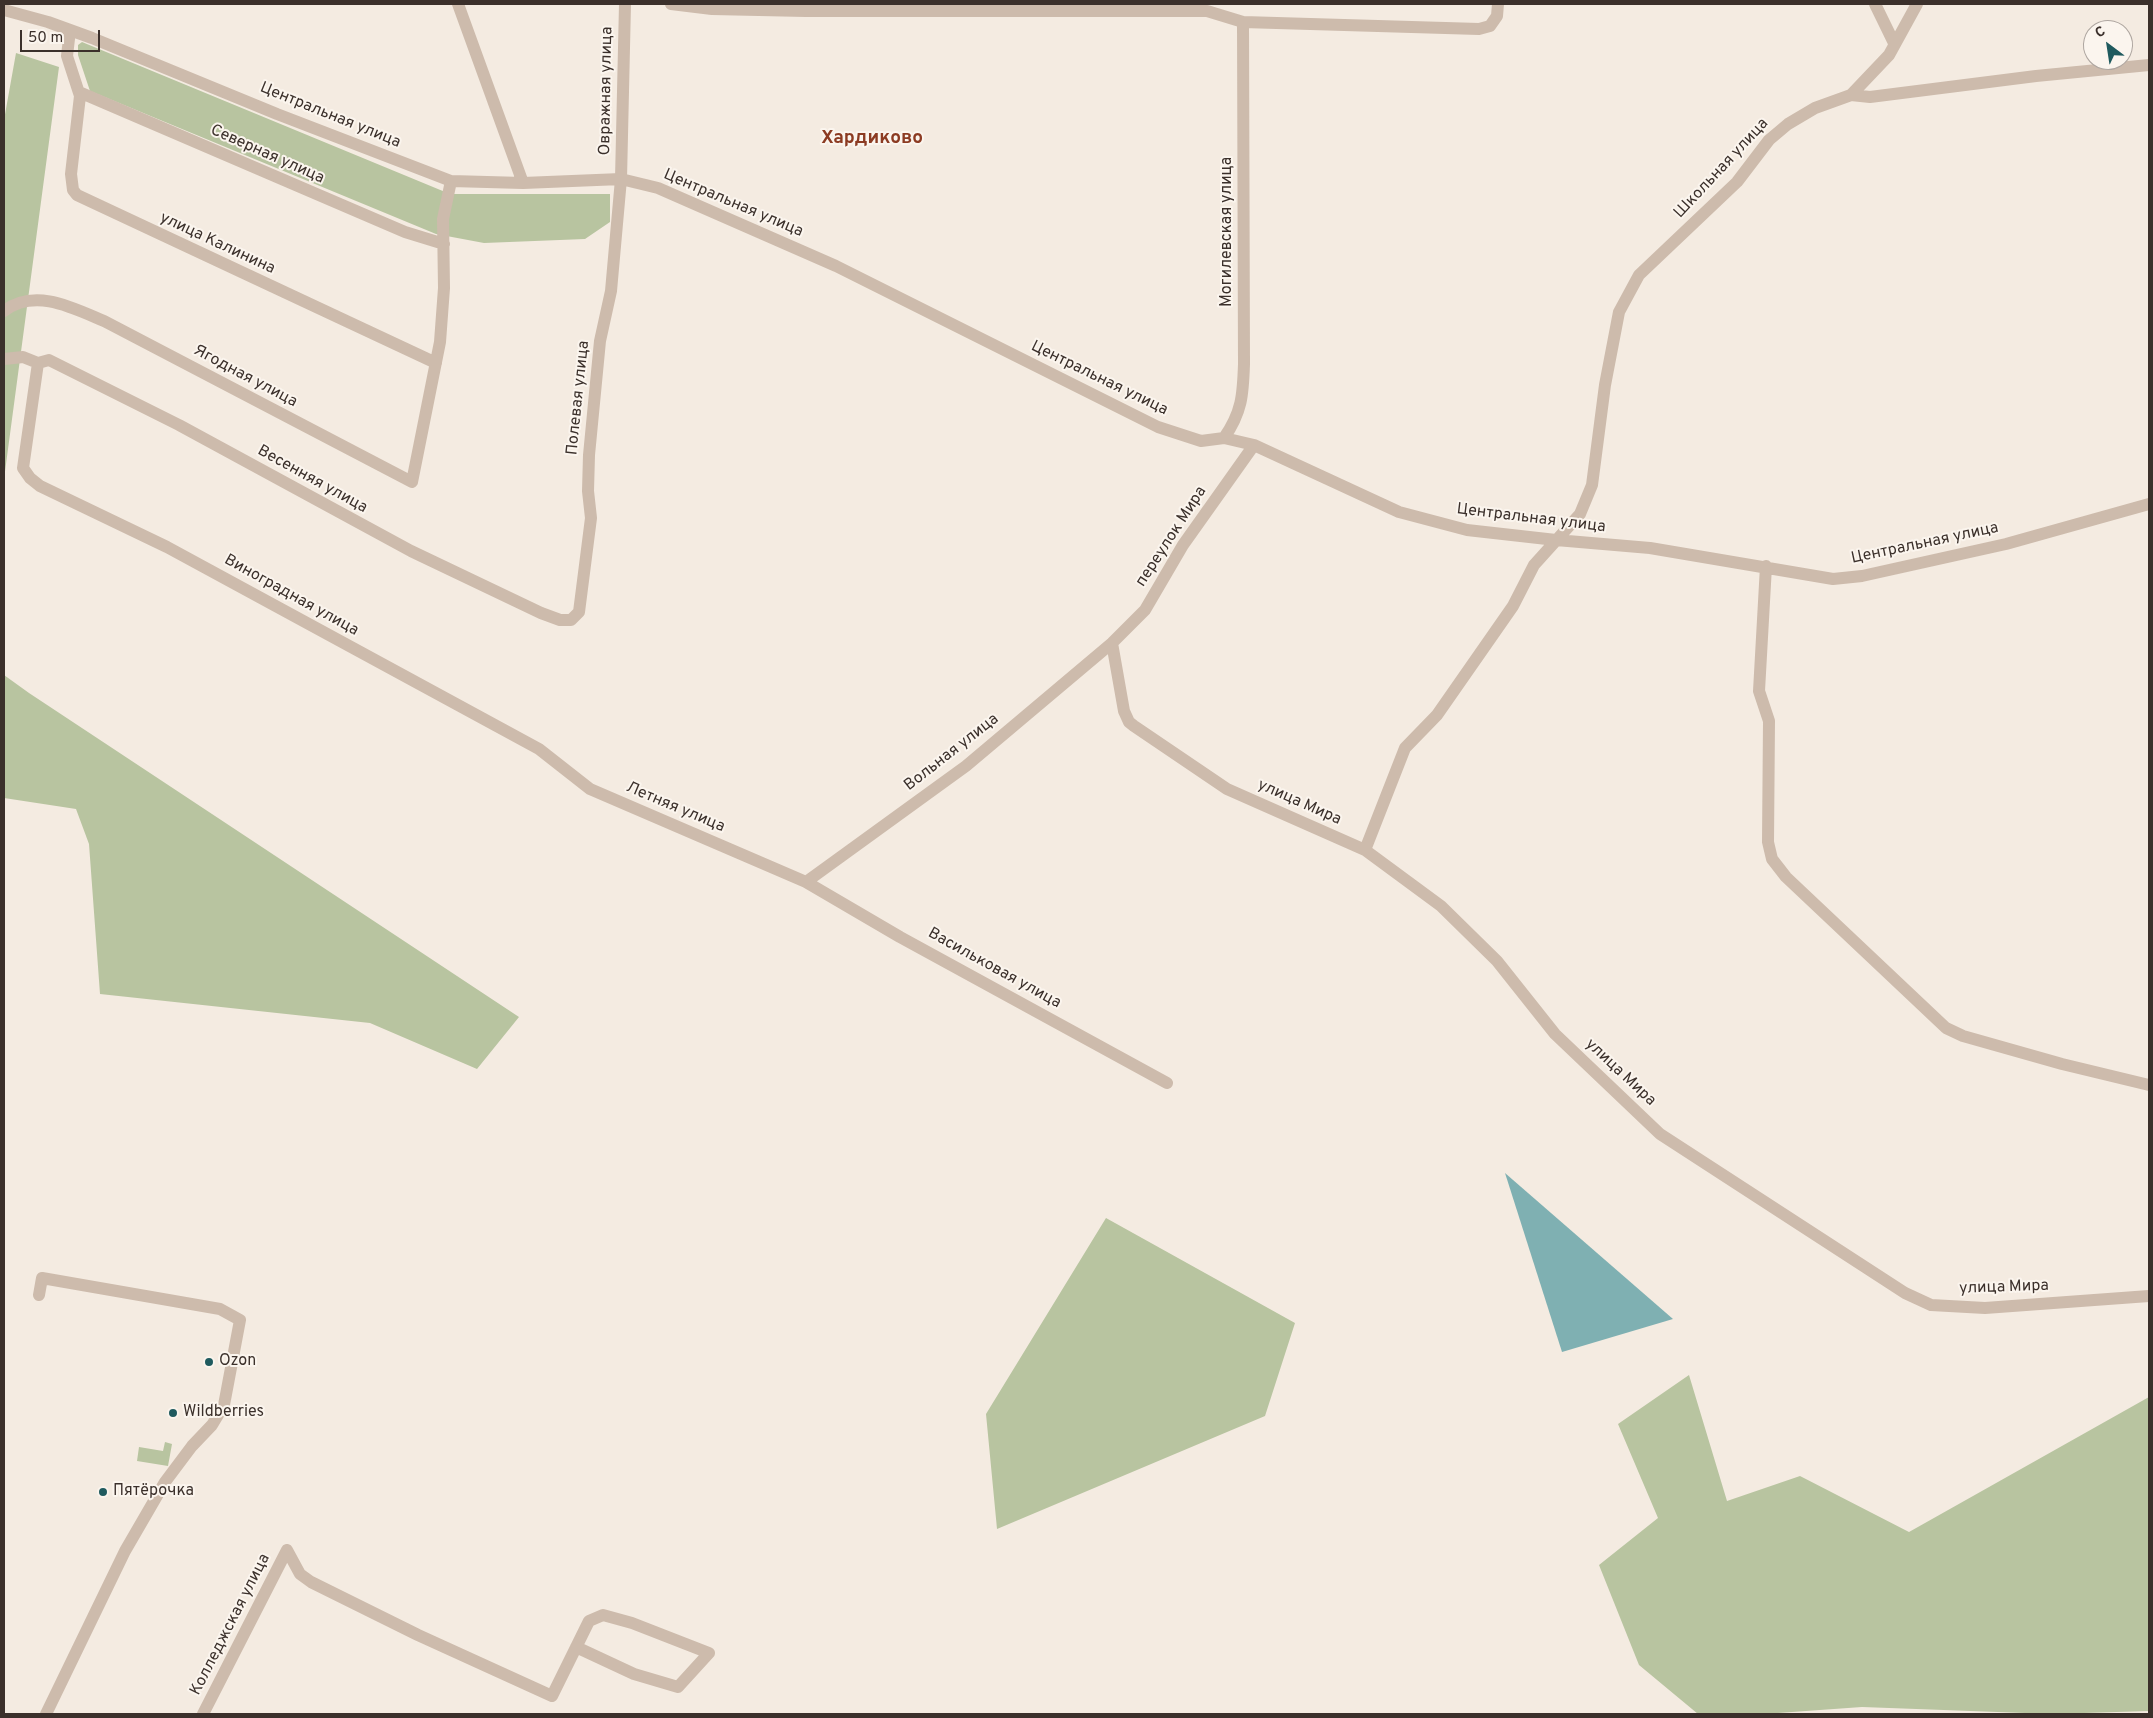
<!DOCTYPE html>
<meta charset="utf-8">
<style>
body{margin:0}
#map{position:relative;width:2153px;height:1718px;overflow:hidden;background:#f4ebe1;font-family:Overpass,sans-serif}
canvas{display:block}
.frame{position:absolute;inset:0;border:5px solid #3b302b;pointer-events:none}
.north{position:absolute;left:2083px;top:20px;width:50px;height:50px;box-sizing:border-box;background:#fbf5ee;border:1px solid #aea6a0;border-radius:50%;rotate:329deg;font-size:14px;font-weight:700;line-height:20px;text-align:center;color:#3b302b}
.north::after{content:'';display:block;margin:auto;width:18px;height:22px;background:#1f5a5e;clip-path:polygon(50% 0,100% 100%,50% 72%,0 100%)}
.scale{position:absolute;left:20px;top:30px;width:80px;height:22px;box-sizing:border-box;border:2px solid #3b302b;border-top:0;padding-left:6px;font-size:15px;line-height:18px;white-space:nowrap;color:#3b302b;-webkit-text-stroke:4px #fbf5ee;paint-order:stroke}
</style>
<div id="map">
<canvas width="2153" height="1718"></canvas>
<div class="frame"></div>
<div class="north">С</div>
<div class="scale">50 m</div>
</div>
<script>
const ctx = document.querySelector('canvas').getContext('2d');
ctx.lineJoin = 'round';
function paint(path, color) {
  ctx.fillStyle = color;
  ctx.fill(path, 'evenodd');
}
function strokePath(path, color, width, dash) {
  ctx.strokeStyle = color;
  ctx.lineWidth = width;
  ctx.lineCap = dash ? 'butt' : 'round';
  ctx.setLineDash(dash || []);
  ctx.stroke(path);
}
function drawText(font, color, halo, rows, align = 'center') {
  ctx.font = font + ' Overpass,sans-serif';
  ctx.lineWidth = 4;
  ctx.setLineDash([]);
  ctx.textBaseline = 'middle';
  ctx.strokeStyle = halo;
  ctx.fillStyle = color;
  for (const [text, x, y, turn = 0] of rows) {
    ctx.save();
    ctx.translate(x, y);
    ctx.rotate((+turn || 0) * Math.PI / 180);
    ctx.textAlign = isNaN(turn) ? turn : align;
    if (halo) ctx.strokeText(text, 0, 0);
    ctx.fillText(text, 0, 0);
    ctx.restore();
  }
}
paint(new Path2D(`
 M82,42L450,194H610V222L585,239L484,243L436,234L90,91L78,55V45Z
 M16,53L59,67L4,479V120Z
 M4,675L29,693L519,1017L477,1069L370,1023L100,994L89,844L76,809L4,798Z
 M1106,1218L1295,1323L1265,1416L997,1529L986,1414Z
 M1689,1375L1727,1501L1800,1476L1909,1532L2149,1397V1711L2052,1714L1862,1707L1764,1714H1698L1639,1665L1599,1565L1658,1518L1618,1424Z
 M165,1442L172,1444L168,1466L137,1461L139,1447L163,1451Z`), '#b8c4a0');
paint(new Path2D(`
 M1505,1173L1673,1319L1562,1352Z`), '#7fb0b2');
strokePath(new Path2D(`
 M458,4L523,183
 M671,4L712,9L806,11H1207L1243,22L1479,29L1490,26L1497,16L1498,4
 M1875,4L1894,43
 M4,10L48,22L92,38L277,114L451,181L523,183L621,179L658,188L836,266L1158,427L1201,441L1224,438L1254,445L1399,512L1467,530L1556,540L1650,548L1833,579L1862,576L2006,544L2149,504
 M70,30L67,56L80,96L71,174L73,190L77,195L436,363
 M79,92L405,232L444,244
 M1851,95L1889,55L1917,4
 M4,311C36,287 75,309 106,322L412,482L440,342L444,288L443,219L451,181
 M4,359L23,357L38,363
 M38,363L23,468L30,478L40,486L167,547L539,749L590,789L806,882L900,937L1167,1083
 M38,363L49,360L179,425L411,551L541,613L560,620H571L579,612L591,518L588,491L589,455L600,341L611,291L621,179L625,4
 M1224,438C1242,412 1243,395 1244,364L1243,22
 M1766,566L1759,691L1769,721L1768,842L1772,859L1786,877L1946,1028L1963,1036L2062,1064L2149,1085
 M1112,643L1124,711L1129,722L1134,726L1227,789L1365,850L1441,906L1497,961L1555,1034L1660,1134L1905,1293L1931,1305L1985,1308L2149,1296
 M1365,850L1405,748L1437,715L1513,606L1534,565L1580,514L1592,485L1605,385L1619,312L1639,275L1737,182L1769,140L1788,124L1815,108L1851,95L1870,97L2036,76L2149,65
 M806,882L966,766L1112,643L1145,610L1183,545L1254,445
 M39,1295L42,1278L220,1309L240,1320L224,1405L212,1425L192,1446L165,1482L125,1551L46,1714
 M287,1550L300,1574L311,1582L418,1635L552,1696L589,1621L603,1615L632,1623L709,1653L678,1687L634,1674L576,1647
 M203,1714L287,1550`), '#cdbbac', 12);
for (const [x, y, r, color] of [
 [209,1362,5,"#1f5a5e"],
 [173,1413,5,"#1f5a5e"],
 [103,1492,5,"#1f5a5e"]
]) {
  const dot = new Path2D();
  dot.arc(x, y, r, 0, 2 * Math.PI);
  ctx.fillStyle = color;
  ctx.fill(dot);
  strokePath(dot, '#fbf5ee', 2);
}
drawText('16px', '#3b302b', '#fbf5ee', [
 ["Овражная улица",607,91,-89],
 ["Центральная улица",330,116,22],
 ["Северная улица",267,155,24],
 ["Школьная улица",1722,169,-47],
 ["Центральная улица",733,204,23],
 ["Могилевская улица",1228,232,-90],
 ["улица Калинина",217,244,25],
 ["Ягодная улица",245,377,28],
 ["Центральная улица",1099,379,26],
 ["Полевая улица",579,398,-84],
 ["Весенняя улица",312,480,29],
 ["Центральная улица",1531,519,7],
 ["переулок Мира",1172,537,-57],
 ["Центральная улица",1925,544,-12],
 ["Виноградная улица",291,596,29],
 ["Вольная улица",952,753,-38],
 ["улица Мира",1299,803,24],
 ["Летняя улица",675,808,23],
 ["Васильковая улица",994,969,29],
 ["улица Мира",1620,1073,43],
 ["улица Мира",2004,1288,-2],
 ["Колледжская улица",231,1625,-63]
]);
drawText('16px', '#3b302b', '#fbf5ee', [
 ["Ozon",219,1362],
 ["Wildberries",183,1413],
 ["Пятёрочка",113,1492]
], 'left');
drawText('bold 19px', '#8c3b22', '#fbf5ee', [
 ["Хардиково",872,139]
]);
</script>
